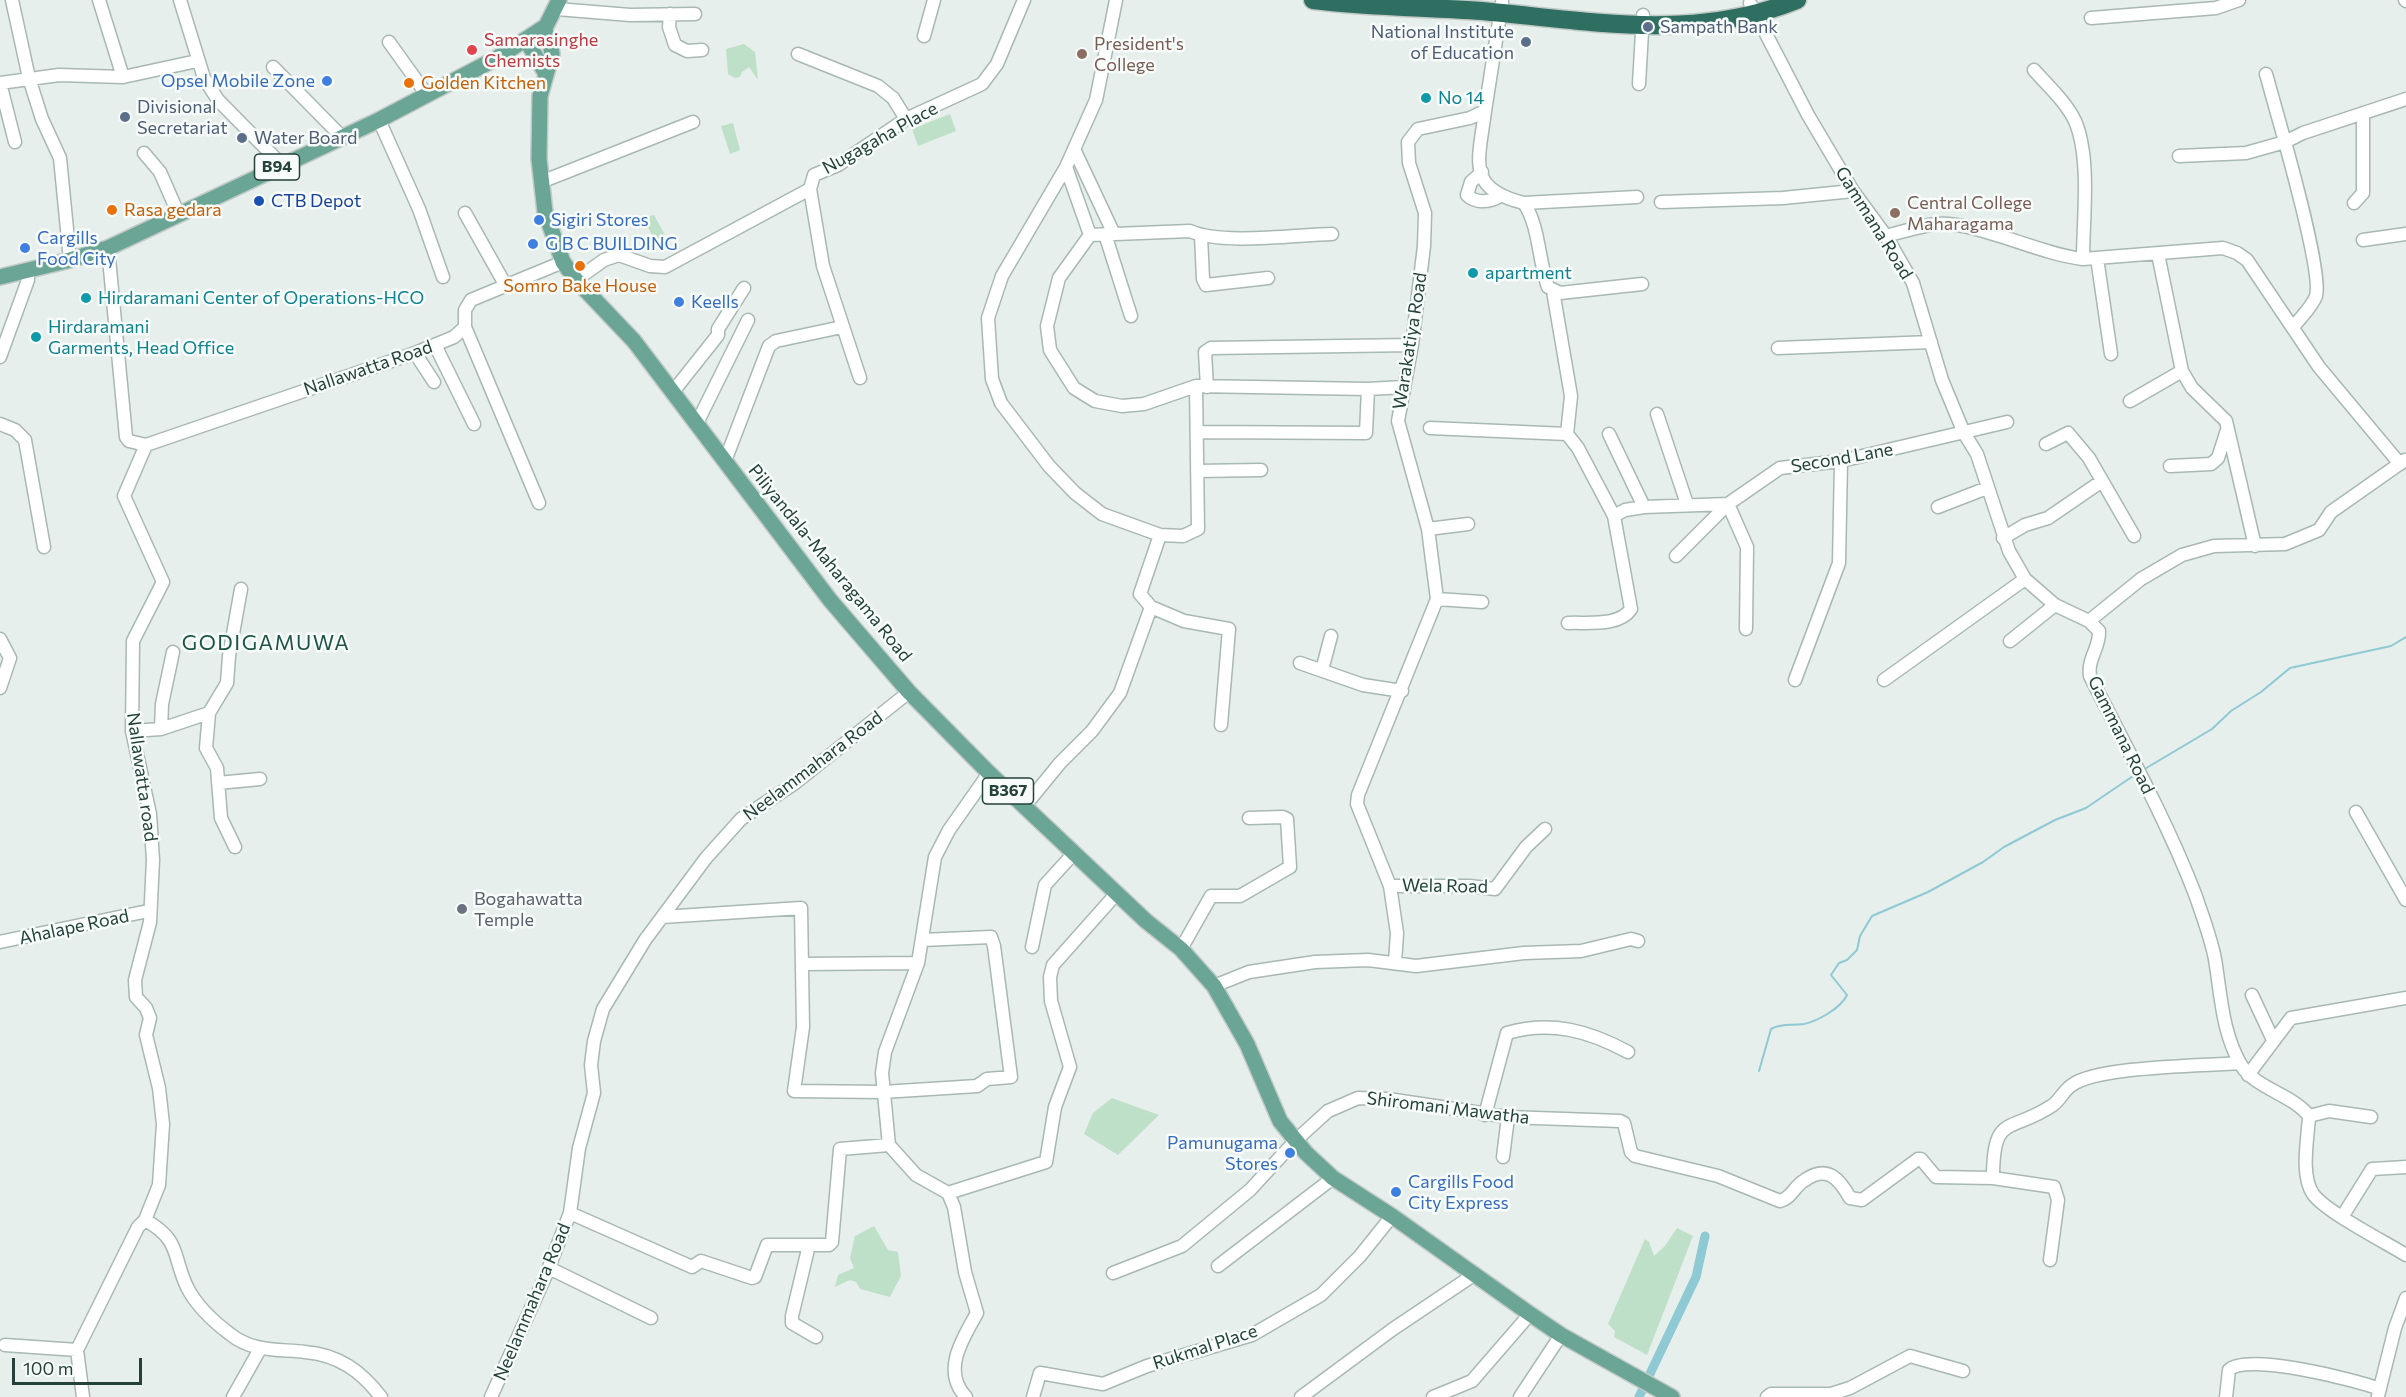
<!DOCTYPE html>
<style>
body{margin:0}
#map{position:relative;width:2406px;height:1397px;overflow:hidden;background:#e6efeb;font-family:Commissioner,sans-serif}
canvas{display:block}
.scale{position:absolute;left:12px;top:1358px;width:130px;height:27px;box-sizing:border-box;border:3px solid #24423a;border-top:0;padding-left:8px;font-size:18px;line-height:21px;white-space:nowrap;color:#24423a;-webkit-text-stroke:4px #f7fbf9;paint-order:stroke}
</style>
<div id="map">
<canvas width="2406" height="1397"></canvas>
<div class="scale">100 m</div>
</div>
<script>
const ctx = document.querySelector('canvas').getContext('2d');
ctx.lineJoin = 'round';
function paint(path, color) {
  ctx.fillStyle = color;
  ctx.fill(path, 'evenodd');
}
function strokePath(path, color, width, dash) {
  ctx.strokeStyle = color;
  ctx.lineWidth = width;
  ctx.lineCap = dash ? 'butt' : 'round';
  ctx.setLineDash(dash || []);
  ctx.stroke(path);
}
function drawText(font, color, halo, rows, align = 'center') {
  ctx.font = font + ' Commissioner,sans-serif';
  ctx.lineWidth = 5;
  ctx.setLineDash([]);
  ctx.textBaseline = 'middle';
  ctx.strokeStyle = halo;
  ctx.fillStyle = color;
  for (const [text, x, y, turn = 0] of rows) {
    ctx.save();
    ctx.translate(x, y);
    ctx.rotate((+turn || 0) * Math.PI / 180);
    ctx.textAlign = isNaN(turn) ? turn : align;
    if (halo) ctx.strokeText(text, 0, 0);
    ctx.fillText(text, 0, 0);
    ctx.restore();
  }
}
paint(new Path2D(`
 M744,44L755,52L758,80L749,67L742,72L740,77L735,78L728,74L726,49Z
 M950,114L956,131L918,146L912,129Z
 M733,123L740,150L730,154L721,126Z
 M654,215L665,235L655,241L643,218Z
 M1112,1098L1159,1115L1118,1155L1084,1134L1093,1113Z
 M874,1226L888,1250L898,1252L901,1276L890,1297L860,1289L856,1282L850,1280L835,1287L838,1275L854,1268L850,1258L855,1236Z
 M1677,1228L1693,1236L1647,1355L1614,1337L1615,1331L1608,1324L1645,1239L1649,1242L1654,1256L1665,1246Z`), '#bfe0c8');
strokePath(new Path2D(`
 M2143,770L2212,729L2231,711L2261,692L2290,668L2391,646L2406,637
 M1759,1071L1771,1029C1782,1023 1791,1026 1804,1024C1818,1021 1841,1008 1847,995L1831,975L1839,963L1847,960L1857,950L1860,936L1872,916L1928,892L1983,862L2004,847L2055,820L2086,808L2136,774`), '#8ec9d4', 2);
strokePath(new Path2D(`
 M1639,1397L1696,1277L1705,1236`), '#8ec9d4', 9);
const minor = new Path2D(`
 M12,0L29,78L42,119L60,158L70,260
 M99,0L123,77
 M180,0L204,78L218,100L282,165
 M2405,0L2406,1
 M1750,3L1808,115L1853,191L1886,236L1913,283L1942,380L1964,433L1977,454L2009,551L2025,579L2055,605L2089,621L2099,631C2100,648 2087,659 2090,676C2126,747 2166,819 2195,894C2202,914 2211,938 2215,959C2221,996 2222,1032 2241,1065C2256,1089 2292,1094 2309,1116C2308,1138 2300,1175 2313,1194C2326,1212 2385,1242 2406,1255
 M557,9L630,15L695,14
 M670,14L669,27L675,45L687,51L702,50
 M2091,18L2216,8L2239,0
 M924,36L934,0
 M389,42L427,95
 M798,54L878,86L893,98L906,119
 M273,67L342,137
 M2034,70C2048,86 2066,102 2075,121C2091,158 2083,219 2083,259
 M0,83L59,75L123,77L197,61
 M0,83L15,142
 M1639,84L1643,15
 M1485,111C1479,160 1465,189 1524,203C1540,228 1538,259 1548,287L1560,293L1642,284
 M379,120L419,209L443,277
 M1074,149L1113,232
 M144,153L160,172L178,213
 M2179,156L2246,153L2285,142L2266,74
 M1066,167L1090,235L1190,231C1221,245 1295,235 1332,234
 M1482,172L1471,182L1467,195C1476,204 1490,202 1500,196
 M541,182L693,122
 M810,189L823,266L860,378
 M1661,202L1783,198L1853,191
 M1524,203L1637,197
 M2354,203L2363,193V113
 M465,213L506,286
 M1105,234L1131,316
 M1090,235L1059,278L1047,326L1050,350L1074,388L1095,401L1122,406L1144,404L1196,386L1368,389L1404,387
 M1201,236L1203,279L1206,285L1268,278
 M1886,236C1902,232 1920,226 1936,224C1977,221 2038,254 2083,259L2223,248L2237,253L2247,260L2319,367L2400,464
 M2363,240L2406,234
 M108,248L126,437L129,441L146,445L124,496L163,582L133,641L132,731L150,814L153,860L150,922L135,980L136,997L146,1008L150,1018L146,1035L159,1088L163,1124L159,1185L145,1220
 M2158,254L2182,371L2192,388L2226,421L2255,546
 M2097,258L2111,354
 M576,280L604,260L619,255L650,266L665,267L810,189L814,175L838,165L906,119L982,84L997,64L1024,0
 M1553,291L1571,396L1567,434L1578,448L1614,516L1631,609C1619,627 1587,622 1568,623
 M2294,326C2301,317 2312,307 2316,296C2322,275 2292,168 2285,142L2303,133L2406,99
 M465,327L539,503
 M435,345L474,424
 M1778,348L1931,342
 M415,353L434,382
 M0,357L28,280V270
 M1207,387L1205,352L1211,348L1412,345
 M672,393L718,335V329L744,288
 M2130,401L2182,371
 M1657,414L1687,504
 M0,424L15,430L25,440L44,547
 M696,425L748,320
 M1430,428L1567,434
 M1197,432L1366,433L1368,389
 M1609,434L1644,507
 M2046,444L2068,433L2089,458L2134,536
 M146,445L415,353L454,337L465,327V310L471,300L563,262
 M725,461L769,346L776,341L842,327
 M2170,466L2211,464L2218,458L2227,430
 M1197,471L1261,470
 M1938,507L1987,488
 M1614,516L1625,510L1644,507L1728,504L1780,468L1841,461L2007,422
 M1428,529L1468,524
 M1160,535L1183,536L1198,529L1196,386
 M2003,538L2025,525L2048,518L2102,481
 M1676,556L1728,504L1747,547L1746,629
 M1437,599L1482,602
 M1151,607L1184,621L1229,629L1221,725
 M2089,621L2141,579L2182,555L2214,546L2285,544L2319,530L2331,512L2405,460
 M0,639L10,658L0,688
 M2010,641L2055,605
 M1300,663L1363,685L1402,691
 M1322,670L1331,636
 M1795,680L1839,563L1841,461
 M1884,680L2025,579
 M209,713L206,748L217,768L221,818L235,847
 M161,729L162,704L173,652
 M132,731L161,729L209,713L227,683L229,656L241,589
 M218,783L260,779
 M1024,807L1060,763L1092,731L1120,693L1151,607L1140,594L1160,535L1102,514L1075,493L1049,466L1001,403L992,379L988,318L1002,276L1066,167L1096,100L1116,0
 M2356,812L2406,900
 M1390,886H1469L1495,889L1526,847L1545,829
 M662,917L801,908L803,1027L794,1091L883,1092L977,1086L987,1079L1011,1077L994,946L991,937L922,940
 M0,942L148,911
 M1032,947L1045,885L1074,853
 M1181,949L1211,896H1240L1290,867L1287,819L1283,817L1249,818
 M1395,963L1397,933L1390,886L1357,804L1358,795L1437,599L1428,529L1398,421L1412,345L1424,246L1425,213L1409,163L1408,142L1418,129L1470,118L1485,111L1502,2
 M802,964L918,963
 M1214,986L1249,972L1315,962L1368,960L1416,966L1524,953L1581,951L1631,939L1638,941
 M2252,995L2273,1040
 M2248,1075L2291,1018L2406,998
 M1485,1115L1507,1033C1551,1020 1589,1031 1628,1052
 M2309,1116L2329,1111L2371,1117
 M1503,1157L1508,1117
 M1993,1178C1993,1112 2010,1134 2053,1105C2060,1100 2064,1090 2072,1085C2098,1066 2203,1066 2240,1063
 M948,1193L1046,1162L1055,1107L1070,1067L1051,1001L1050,977L1053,965L1117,893
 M570,1213L692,1267L701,1261L752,1278L755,1277L767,1245H829L832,1242L840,1149L889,1145
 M2342,1217L2372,1169L2406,1167
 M809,1245L792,1316V1323L816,1337
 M1218,1266L1333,1178
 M549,1268L651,1318
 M1113,1273L1182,1246L1250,1190L1295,1141L1328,1111L1358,1098L1388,1099L1508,1117L1620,1121L1624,1123L1631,1152L1635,1156L1718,1176L1780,1201C1792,1198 1794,1186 1805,1180C1828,1164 1840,1180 1850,1198L1862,1200L1918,1159H1921L1936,1177L1993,1178L2054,1187L2058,1200L2050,1260
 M5,1345L77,1350
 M2378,1396L2395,1328L2406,1298
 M83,1397L77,1350L138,1227L145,1220C181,1240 172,1255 187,1287C196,1305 214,1322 230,1334C252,1352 278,1349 305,1352C339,1355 361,1371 381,1397
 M233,1397L260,1349
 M491,1397L546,1275L570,1213L579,1148L594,1093L591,1065L594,1041L603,1009L645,940L706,858L741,819L795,783L909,692
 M966,1397C941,1371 963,1338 977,1313L965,1272L954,1207L948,1193L916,1175L889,1145L882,1073L885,1052L918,963L935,857L949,830L989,773
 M1033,1397L1040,1373L1103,1384L1147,1366L1252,1335L1321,1295L1360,1256L1392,1216
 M1301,1397L1393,1329L1475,1274
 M1433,1397L1472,1381L1530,1314
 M1520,1397L1561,1335
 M1767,1397L1771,1394H1831L1850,1388L1910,1356L1963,1371
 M2226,1397L2229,1370C2246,1352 2356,1380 2380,1389`);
const major = new Path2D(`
 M543,28L550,41L552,54L540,96L539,159L545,212L563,262L576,280L634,341L830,600L909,692L989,773L1146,921L1181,949L1214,986L1247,1044L1280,1121L1306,1153L1333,1178L1392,1216L1530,1314L1561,1335L1672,1397
 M526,40L546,74
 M0,277L70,260L108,248L379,120L497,58L546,26L559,0`);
const highway = new Path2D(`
 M1313,0C1369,7 1426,7 1482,11C1590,21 1693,42 1797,0`);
strokePath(minor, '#a8b8b2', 15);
strokePath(major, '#c2cac8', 18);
strokePath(highway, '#c2cac8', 21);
strokePath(minor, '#fff', 12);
strokePath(major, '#6aa596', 15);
strokePath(highway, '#2f6f62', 18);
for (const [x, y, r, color] of [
 [1648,27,6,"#5c6f8a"],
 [1526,42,6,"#5c6f8a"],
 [472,50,6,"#e0444e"],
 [1082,54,6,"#8d6e63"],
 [327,81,6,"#3f7fe0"],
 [409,83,6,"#e8710a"],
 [1426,98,6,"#0f9aa8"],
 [125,117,6,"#5c6f8a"],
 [242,138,6,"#5c6f8a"],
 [259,201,6,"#1a4fb4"],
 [112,210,6,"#e8710a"],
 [1895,213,6,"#8d6e63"],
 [539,220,6,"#3f7fe0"],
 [533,244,6,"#3f7fe0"],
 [25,248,6,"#3f7fe0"],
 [580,266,6,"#e8710a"],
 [1473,273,6,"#0f9aa8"],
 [86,298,6,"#0f9aa8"],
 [679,302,6,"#3f7fe0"],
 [36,337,6,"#0f9aa8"],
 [462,909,6,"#6b7280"],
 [1290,1153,6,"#3f7fe0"],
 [1396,1192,6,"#3f7fe0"]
]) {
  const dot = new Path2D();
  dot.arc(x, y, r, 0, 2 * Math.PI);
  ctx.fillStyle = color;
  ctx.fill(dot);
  strokePath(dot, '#f7fbf9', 2);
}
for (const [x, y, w] of [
 [277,167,45],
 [1008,791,51]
]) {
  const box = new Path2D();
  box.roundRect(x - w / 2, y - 13, w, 26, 4.5);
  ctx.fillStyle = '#f7fbf9';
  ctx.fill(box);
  strokePath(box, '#24423a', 1.5);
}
drawText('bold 16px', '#24423a', null, [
 ["B94",277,167],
 ["B367",1008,791]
]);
drawText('18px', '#4e5e75', '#f7fbf9', [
 ["Sampath Bank",1660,27],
 ["National Institute",1514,32,"right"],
 ["of Education",1514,53,"right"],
 ["Divisional",137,107],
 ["Secretariat",137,128],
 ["Water Board",254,138]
], 'left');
drawText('18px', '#be3a42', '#f7fbf9', [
 ["Samarasinghe",484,40],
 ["Chemists",484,61]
], 'left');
drawText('18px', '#785e54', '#f7fbf9', [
 ["President's",1094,44],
 ["College",1094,65],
 ["Central College",1907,203],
 ["Maharagama",1907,224]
], 'left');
drawText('18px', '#366cbe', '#f7fbf9', [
 ["Opsel Mobile Zone",315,81,"right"],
 ["Sigiri Stores",551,220],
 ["Cargills",37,238],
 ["Food City",37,259],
 ["G B C BUILDING",545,244],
 ["Keells",691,302],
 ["Pamunugama",1278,1143,"right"],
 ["Stores",1278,1164,"right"],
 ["Cargills Food",1408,1182],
 ["City Express",1408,1203]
], 'left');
drawText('18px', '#c56008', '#f7fbf9', [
 ["Golden Kitchen",421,83],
 ["Rasa gedara",124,210],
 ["Somro Bake House",580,286,"center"]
], 'left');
drawText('18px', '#0d838f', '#f7fbf9', [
 ["No 14",1438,98],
 ["apartment",1485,273],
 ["Hirdaramani Center of Operations-HCO",98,298],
 ["Hirdaramani",48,327],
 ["Garments, Head Office",48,348]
], 'left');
drawText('18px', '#24423a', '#f7fbf9', [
 ["Nugagaha Place",880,138,-29],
 ["Gammana Road",1874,223,58],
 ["Warakatiya Road",1410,341,-81],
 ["Nallawatta Road",368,368,-19],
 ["Second Lane",1842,458,-10],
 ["Piliyandala-Maharagama Road",830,563,51],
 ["Gammana Road",2121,735,64],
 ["Neelammahara Road",813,766,-37],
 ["Nallawatta road",142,777,82],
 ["Wela Road",1445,886,1],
 ["Ahalape Road",74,927,-12],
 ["Shiromani Mawatha",1448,1108,7],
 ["Neelammahara Road",532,1302,-67],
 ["Rukmal Place",1205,1347,-18]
]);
drawText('18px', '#164399', '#f7fbf9', [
 ["CTB Depot",271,201]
], 'left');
drawText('18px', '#5b616d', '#f7fbf9', [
 ["Bogahawatta",474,899],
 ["Temple",474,920]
], 'left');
ctx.letterSpacing = '1.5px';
drawText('21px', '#1f5548', '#f7fbf9', [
 ["GODIGAMUWA",266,643]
]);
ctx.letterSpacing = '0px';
</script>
